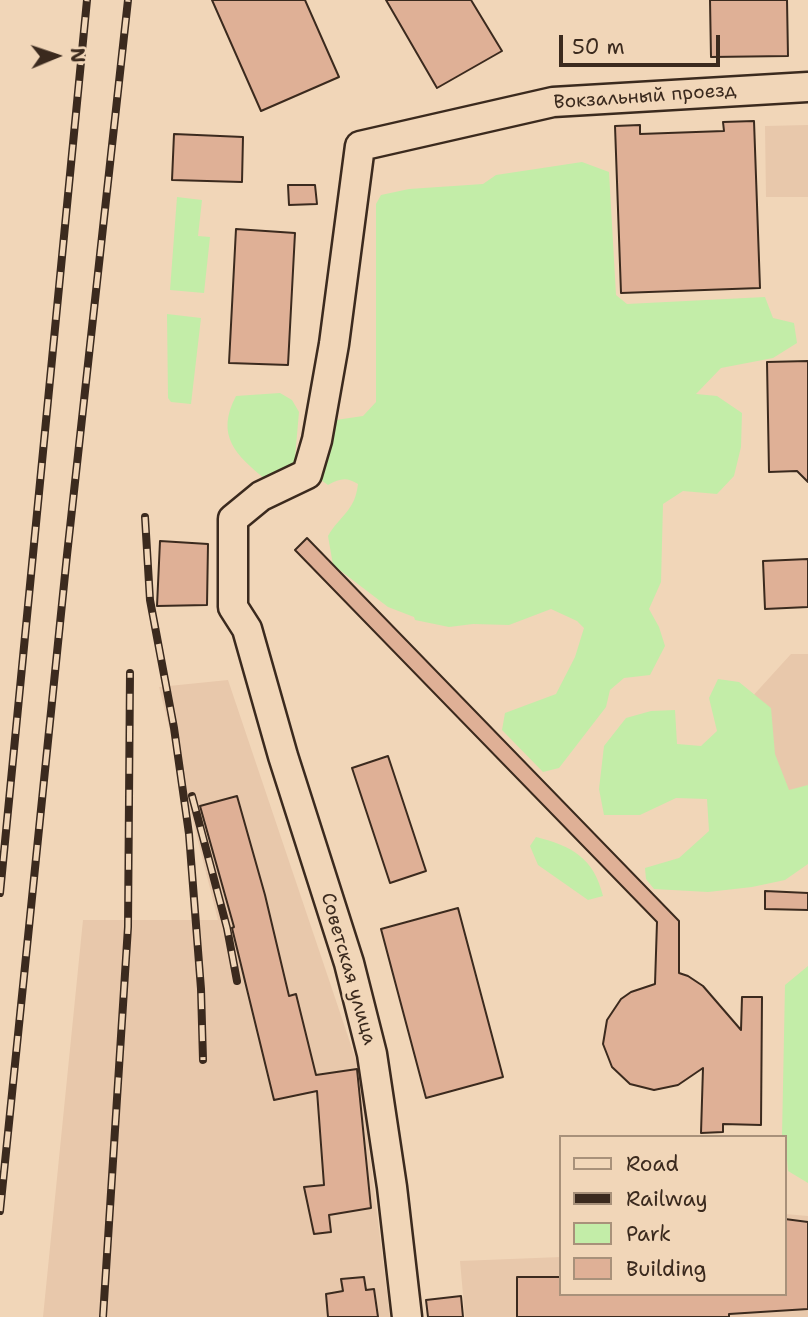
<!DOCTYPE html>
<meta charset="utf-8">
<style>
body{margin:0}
#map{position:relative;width:808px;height:1317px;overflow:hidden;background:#f1d6b8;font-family:"Shantell Sans",sans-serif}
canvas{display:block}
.legend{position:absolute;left:559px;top:1135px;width:228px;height:161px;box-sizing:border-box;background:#f1d6b8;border:2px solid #a8917a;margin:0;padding:9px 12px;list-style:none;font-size:21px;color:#3b2a1e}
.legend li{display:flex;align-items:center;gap:14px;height:35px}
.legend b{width:35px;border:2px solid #a8917a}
.north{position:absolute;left:21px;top:21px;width:70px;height:70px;-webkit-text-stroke:5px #f1d6b8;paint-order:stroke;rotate:88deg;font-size:19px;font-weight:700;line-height:28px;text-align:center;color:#3b2a1e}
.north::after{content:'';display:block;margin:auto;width:24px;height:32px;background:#3b2a1e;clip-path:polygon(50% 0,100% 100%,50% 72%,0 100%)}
.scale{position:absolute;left:559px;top:35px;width:161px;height:32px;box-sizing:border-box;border:4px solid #3b2a1e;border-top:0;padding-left:9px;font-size:21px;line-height:24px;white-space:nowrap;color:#3b2a1e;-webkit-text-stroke:5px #f1d6b8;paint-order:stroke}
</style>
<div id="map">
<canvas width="808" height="1317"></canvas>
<ul class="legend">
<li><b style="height:9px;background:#f1d6b8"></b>Road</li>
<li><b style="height:9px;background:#3b2a1e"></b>Railway</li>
<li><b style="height:19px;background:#c3eda8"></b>Park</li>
<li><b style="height:19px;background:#dfb096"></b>Building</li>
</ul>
<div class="north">N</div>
<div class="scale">50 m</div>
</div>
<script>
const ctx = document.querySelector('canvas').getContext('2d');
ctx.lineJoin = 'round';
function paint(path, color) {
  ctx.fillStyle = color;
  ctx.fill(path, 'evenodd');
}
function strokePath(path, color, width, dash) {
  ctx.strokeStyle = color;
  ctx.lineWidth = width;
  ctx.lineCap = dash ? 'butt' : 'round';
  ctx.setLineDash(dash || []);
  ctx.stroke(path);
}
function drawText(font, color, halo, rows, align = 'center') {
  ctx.font = font + ' "Shantell Sans",sans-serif';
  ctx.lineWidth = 6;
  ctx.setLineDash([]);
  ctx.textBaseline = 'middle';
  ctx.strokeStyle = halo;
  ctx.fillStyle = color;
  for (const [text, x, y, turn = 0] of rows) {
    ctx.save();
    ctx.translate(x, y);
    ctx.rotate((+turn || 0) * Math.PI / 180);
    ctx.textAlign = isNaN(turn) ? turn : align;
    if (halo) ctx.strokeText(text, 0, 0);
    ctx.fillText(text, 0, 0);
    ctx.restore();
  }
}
paint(new Path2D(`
 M808,125V197H766L765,126Z
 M791,654H808V850L740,710Z
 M228,680L359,1069L390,1317H43L83,920H218L159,687Z
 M785,1214L808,1216V1317H465L460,1261L561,1257V1294H785Z`), '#e8c8ab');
paint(new Path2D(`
 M582,162L609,172L616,295L627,304L765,297L773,318L794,323L797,343L773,358L721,368L696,394L717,396L742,413L741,447L734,476L717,494L683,491L663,504L661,582L649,609L659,627L665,646L650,675L624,678L610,690L606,707L559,768L543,772L502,730L505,713L556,694L575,657L584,628L577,621L551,609L509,625L473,624L449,627L415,620L414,617L388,607L333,565L328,536C341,514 355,511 358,484C347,477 340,478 328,485L314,475L329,421L363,416L376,402V204L381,195L409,189L483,184L496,175Z
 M177,197L202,200L198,236L210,237L204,293L170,290Z
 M167,314L201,318L191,404L171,402L168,398Z
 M280,393L292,400L299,412L294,469L265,479C236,455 215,436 236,396Z
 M718,679L739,682L771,708L775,754L789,790L808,785V864L785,880L752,887L708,892L654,889L646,879L645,868L679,858L709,831L707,799L676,798L640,815H604L599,789L604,746L626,718L651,711L675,710L677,744L701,746L717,731L709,698Z
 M536,837C572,846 594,858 603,896L588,900L538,865L530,846Z
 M808,966V1183L788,1171L785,1137L782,1136L785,985Z`), '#c3eda8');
const building = new Path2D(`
 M212,0H305L339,77L261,111Z
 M386,0H471L502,51L437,88Z
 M710,0H787L788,56L711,57Z
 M754,121L760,288L621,293L615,126L640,125V134L724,131L723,122Z
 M174,134L243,137L242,182L172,180Z
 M288,185H315L317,204L289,205Z
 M236,229L295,233L288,365L229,363Z
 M808,361V482L797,471L769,472L767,362Z
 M307,538L679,921V973L688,976L703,986L741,1030L742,997H762L761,1125L723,1124V1132L701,1133L703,1068L678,1085L654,1090L630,1084L612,1067L603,1044L607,1020L621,999L631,992L655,984L657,922L295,550Z
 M160,541L208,544L207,605L157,606Z
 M808,559V607L765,609L763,561Z
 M388,756L426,871L390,883L352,768Z
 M237,796L265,895L289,996L296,994L316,1075L357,1069L371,1208L329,1215L331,1232L314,1234L304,1187L324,1185L317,1091L274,1100L232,928L234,927L200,806Z
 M765,891L808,893V910L765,909Z
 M458,908L503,1077L426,1098L381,929Z
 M785,1219L808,1222V1309L729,1314V1317H517V1277H561V1294H785Z
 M364,1277L366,1290L374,1289L378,1317H328L326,1294L343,1291L341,1279Z
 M461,1296L463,1317H428L426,1300Z`);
paint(building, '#dfb096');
strokePath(building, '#3b2a1e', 2);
const minor = new Path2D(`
 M407,1317L392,1187L372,1054L349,963L283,756L247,629L233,607V519L261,496L307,474L317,440L334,344L360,146L553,102L808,87`);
strokePath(minor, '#3b2a1e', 33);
strokePath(minor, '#f1d6b8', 28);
const rail = new Path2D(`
 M145,517L150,600L174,728L189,834L201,989L203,1060
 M192,796L227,928L237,981
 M0,893L87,0
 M0,1211L67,555L128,0
 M103,1317L128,927L130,673`);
strokePath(rail, '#3b2a1e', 8);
strokePath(rail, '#f1d6b8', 5, [16]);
drawText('19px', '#3b2a1e', '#f1d6b8', [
 ["Вокзальный проезд",645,97,-4],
 ["Советская улица",348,969,74]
]);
</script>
